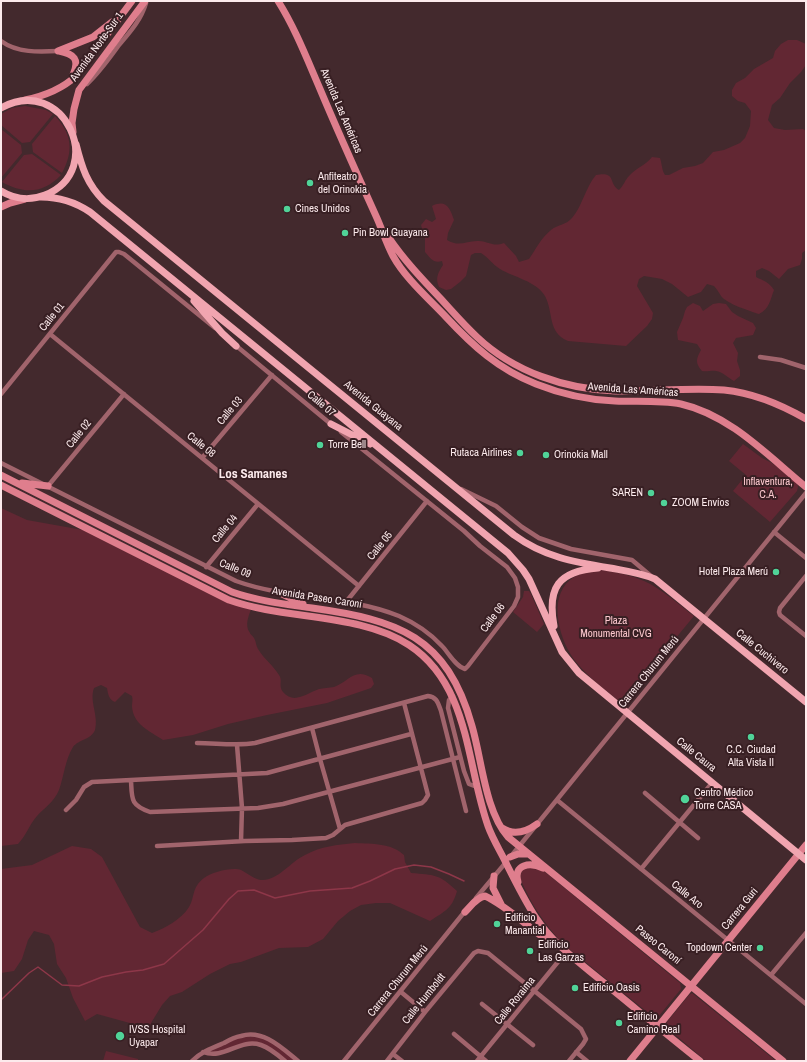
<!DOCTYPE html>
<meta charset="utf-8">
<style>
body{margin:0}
#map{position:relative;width:807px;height:1062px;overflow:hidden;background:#43292d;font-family:"Archivo Narrow",sans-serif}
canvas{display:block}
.frame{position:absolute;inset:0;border:2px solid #fceaec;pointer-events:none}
</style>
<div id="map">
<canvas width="807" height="1062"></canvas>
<div class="frame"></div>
</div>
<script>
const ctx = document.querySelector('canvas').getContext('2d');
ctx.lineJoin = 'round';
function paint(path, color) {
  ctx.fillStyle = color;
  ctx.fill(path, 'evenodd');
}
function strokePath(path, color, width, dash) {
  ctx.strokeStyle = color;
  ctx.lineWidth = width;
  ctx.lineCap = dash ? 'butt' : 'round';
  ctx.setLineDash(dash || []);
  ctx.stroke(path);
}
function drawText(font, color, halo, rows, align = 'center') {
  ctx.font = font + ' "Archivo Narrow",sans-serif';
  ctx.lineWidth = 4;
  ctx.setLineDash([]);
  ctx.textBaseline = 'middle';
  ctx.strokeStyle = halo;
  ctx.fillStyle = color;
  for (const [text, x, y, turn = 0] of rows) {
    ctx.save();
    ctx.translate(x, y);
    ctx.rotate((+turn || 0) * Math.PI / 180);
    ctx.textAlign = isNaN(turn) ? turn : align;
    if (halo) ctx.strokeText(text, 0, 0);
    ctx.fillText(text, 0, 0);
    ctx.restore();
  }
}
paint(new Path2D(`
 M788,40H797L806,44V65L801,72L790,83L780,98L772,105L768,120L774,128L785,130L803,129L806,131V250L802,253V259L800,265L788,269L779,279L769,271L762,268L756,271V277C764,281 769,282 774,290C770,300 770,308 759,314C750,311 727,304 721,296C719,293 717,289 714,286L707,284L701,292L688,297L672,284L662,279L644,276L639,279L637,286L653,313L652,319L647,326L626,346L568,341C547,332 554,313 545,296C536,281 513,277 500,269C492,264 488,257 481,253H475L471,255L466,276L460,282L451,289L446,290L439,287C435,278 438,273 443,265L442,261C434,264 430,258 425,252V239L421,225L426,219L432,222L436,219L432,206C446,199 450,208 454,220L448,233L447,240C460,248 467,240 479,241C490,242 493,247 504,243L516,256L519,262L529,259C536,249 541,238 551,230C557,225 566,225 572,218C583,205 585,188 596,175C617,171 608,184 619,190C624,185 625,180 629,176C636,168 646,165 652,157L660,158C662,164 662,171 665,175H669L683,168L695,166L703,163L713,152L724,150L740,143L745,138L750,126L751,111L745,103L738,101L732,96V90L736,83L745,78L754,69L773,58L775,51L781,44Z
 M25,106L46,110L53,114L30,142L22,143L1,125V114L12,108Z
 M55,116C72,134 74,151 62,173L33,152L32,144Z
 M1,129L21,145L22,153L1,178Z
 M32,154L61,175C43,194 24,194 2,182L24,155Z
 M693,303L700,306L703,311L713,304L719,303L726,304L732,312L738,316L753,323L756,328L753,335L736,338L733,343L738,353L737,361L740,370V376L734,381C728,378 723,372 716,371C712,370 707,372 702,371C695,363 696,359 701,350L697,344L678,340L677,332L683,318L685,311L687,307Z
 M743,444L762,458L772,463L797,481L798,487L797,491L770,522L733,491L746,475L729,461Z
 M1,508L27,520L94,532L252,607C249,615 244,625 250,633C250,634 253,636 254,638C256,641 256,646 258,649C264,659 273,665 279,675C283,680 278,686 283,692C294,705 307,693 319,689C323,688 329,688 334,687C349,682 354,667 372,678L374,684L371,688L327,703L267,715L228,724L193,735L163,740C150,731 133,725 132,706C132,703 133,700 132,696L125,692L115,702C109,700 108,694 107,688L101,685L94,688C89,701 99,716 95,730C91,740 79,739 73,747C65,760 64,776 59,790C54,802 44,808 37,816C29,825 26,836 18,844L1,846Z
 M602,570C616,572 631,575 644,581C662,589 678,604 694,616L622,703C605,690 589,678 576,662C560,642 547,599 570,580C579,572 591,572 602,570Z
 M524,591H529L531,594L544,624L537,632L513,612L523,597Z
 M355,843C373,844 391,843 404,855L405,862L411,873C435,875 439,874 457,891C452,909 445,911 430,921L390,903H376L361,905L350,911L338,921L323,939L308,947L279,948L241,962L230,964L210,974L182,992L170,996L162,1005L148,1028L97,1014L85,1021L73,998L66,978L57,964L54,944L49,935L34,931L28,940L22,959L14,971L1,973V869L32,865L72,846L91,849L102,857L140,927L152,933C165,928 181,920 189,907C195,898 191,888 204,878C212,872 232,867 241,870C247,873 254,879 261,880C278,881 290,862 305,855C322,846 336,845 355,843Z
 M539,867L680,983L681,989L658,1017L654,1018L652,1016L568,948C549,931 530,903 521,880V874L523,869Z
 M692,993L697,997L776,1061H706L665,1026L666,1023L689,995Z
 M241,1036L266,1038L297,1061H285L272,1051L251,1043L221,1054L203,1052Z
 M106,1051L138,1059V1061H103Z`), '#622733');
strokePath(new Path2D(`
 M1,1000L29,973L38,967L62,985L79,986L102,977L126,972L143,970L164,964L203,930L229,899L238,891L254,890L275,898L310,891L352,888L370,881L395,869L414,865L431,867L449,874L464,881`), '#8e3749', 1.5);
strokePath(new Path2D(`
 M1,41C17,53 39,52 58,51
 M87,84C99,73 109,59 119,45C130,32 141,20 146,3
 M50,334L359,586
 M234,344L332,425
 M760,357L781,360L806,368
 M1,394L116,252H119L124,254L215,328
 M202,458L272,375
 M1,463L236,581C289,600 347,595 399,616C415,623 430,633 442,646C448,652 455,666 465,669L468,666L514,606L518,597V587L515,578L507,567L480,546L464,531L341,432
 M48,486L124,394
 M461,489L496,506L522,527L539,538L571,549L632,560L651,576
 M774,532L806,558
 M206,567L258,504
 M806,576L780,608L779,612L780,615L806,636
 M346,602L427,501
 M453,696L449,700L448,708L464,771L469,784L477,787
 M312,728L320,759L340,829
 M197,743C216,743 237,746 255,743L428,696C437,697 438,703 441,711L466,811
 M237,745L242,808L241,841
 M131,780C132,799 130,805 150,812L258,808L283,804L460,757
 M645,793L698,838
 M557,800L806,1004
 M66,810L76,800L84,787L92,782L267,773L411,734
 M157,846L245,841L292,840L326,838L333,835L345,825L422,803L425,800L428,795L404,703
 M512,855L806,493
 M641,869L712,783
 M476,898L507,861
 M771,975L806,933
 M401,992L425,1012
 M482,1004L533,1045
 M454,1034L486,1061
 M203,1052C225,1060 239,1038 261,1045C270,1048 278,1055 285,1061
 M576,1052L587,1061
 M393,1054L402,1061
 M192,1061C201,1052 212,1048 224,1043C229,1040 235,1037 241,1036C263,1029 282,1048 298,1061
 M344,1061L466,910
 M387,1061L425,1012L474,953L478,951L488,953L581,1029L586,1039L583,1044L569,1061
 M477,1061L566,952`), '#a1646c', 4.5);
strokePath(new Path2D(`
 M278,1C295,28 307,59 320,89C338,132 357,174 376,216C382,229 386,243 393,256C405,278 429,299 446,317C473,346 498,369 536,384C561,394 588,400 615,401C636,402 660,400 681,404C730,415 768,456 806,487
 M58,51L93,37L112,22
 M59,51C74,54 80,59 73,75
 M25,100C44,96 61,90 76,76L132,1
 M73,132L72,123L74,109L79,90L145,1
 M1,207L10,203L25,199
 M389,238C404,260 422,279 440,298C452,311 464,325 477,337C514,372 565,389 615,391C651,392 688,387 724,390C754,393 780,404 806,419
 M1,475L232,592C258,601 285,604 312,608C398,620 447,636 472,726C482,760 485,811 508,837L783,1061
 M22,483L48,486
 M1,485L229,600C285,620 360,613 409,645C470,685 466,764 488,826C493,840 501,852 507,865C516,883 525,901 536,918C553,944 579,962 603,982C635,1008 667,1035 700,1061
 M278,592L303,604
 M502,828C514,836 526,832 537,824
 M510,857L518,854H528
 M494,876L493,888L501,904
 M518,882C513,864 530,862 543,868
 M465,912C471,906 477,897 485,896C511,908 532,932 556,946
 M630,1061L806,845`), '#df7e8d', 7);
strokePath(new Path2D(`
 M1,108C64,73 108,170 45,195C30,201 14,199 1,191
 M76,144C82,168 87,184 104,201L514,535C544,557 574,562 610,568C626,571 641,573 655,579L806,702
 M41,197C60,197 75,202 90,212L508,553L523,570L529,579L562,652L579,673L806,860
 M194,301L222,333L236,346
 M331,424L370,444
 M554,626C547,588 558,571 598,568`), '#f1a5b0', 7);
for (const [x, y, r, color] of [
 [310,183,4,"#50d398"],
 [287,209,4,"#50d398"],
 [345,233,4,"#50d398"],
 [320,445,4,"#50d398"],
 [520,453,4,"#50d398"],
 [546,455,4,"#50d398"],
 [651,493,4,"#50d398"],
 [664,503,4,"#50d398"],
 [776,572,4,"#50d398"],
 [751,737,4,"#50d398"],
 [685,799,5,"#50d398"],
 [497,924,4,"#50d398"],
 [760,948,4,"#50d398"],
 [530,951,4,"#50d398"],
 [575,988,4,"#50d398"],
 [619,1023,4,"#50d398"],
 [120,1036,5,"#50d398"]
]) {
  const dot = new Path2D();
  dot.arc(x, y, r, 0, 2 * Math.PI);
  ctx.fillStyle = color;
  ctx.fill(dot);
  strokePath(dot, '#381f23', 1.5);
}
drawText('11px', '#fceaec', '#381f23', [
 ["Avenida Norte-Sur 1",97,47,-54],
 ["Avenida Las Américas",341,111,67],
 ["Calle 01",52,317,-51],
 ["Avenida Las Américas",633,390,4],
 ["Calle 07",321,404,40],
 ["Avenida Guayana",373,406,39],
 ["Calle 03",230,411,-50],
 ["Calle 02",79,434,-51],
 ["Calle 08",201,445,39],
 ["Calle 04",225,529,-50],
 ["Calle 05",380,546,-51],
 ["Calle 09",235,569,22],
 ["Avenida Paseo Caroní",317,598,9],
 ["Calle 06",493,618,-53],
 ["Calle Cuchivero",762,652,39],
 ["Carrera Churum Merú",649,672,-51],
 ["Calle Caura",696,755,39],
 ["Calle Aro",687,895,39],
 ["Carrera Guri",740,909,-51],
 ["Paseo Caroní",658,945,39],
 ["Carrera Churum Merú",398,981,-51],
 ["Calle Humboldt",424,999,-51],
 ["Calle Roraima",515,1001,-51]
]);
drawText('11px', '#fceaec', '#381f23', [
 ["Anfiteatro",318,177],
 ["del Orinokia",318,190],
 ["Cines Unidos",295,209],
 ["Pin Bowl Guayana",353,233],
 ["Torre Bell",328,445],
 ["Rutaca Airlines",512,453,"right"],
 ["Orinokia Mall",554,455],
 ["SAREN",643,493,"right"],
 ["ZOOM Envíos",672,503],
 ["Hotel Plaza Merú",768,572,"right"],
 ["C.C. Ciudad",751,750,"center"],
 ["Alta Vista II",751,763,"center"],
 ["Centro Médico",694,793],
 ["Torre CASA",694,806],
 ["Edificio",505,918],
 ["Manantial",505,931],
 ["Edificio",538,945],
 ["Las Garzas",538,958],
 ["Topdown Center",752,948,"right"],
 ["Edificio Oasis",583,988],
 ["Edificio",627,1017],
 ["Camino Real",627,1030],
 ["IVSS Hospital",129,1030],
 ["Uyapar",129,1043]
], 'left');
drawText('11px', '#fcc8ce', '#381f23', [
 ["Inflaventura,",768,482],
 ["C.A.",768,495],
 ["Plaza",616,621],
 ["Monumental CVG",616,634]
]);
drawText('bold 13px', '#fceaec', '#381f23', [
 ["Los Samanes",253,475]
]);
</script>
